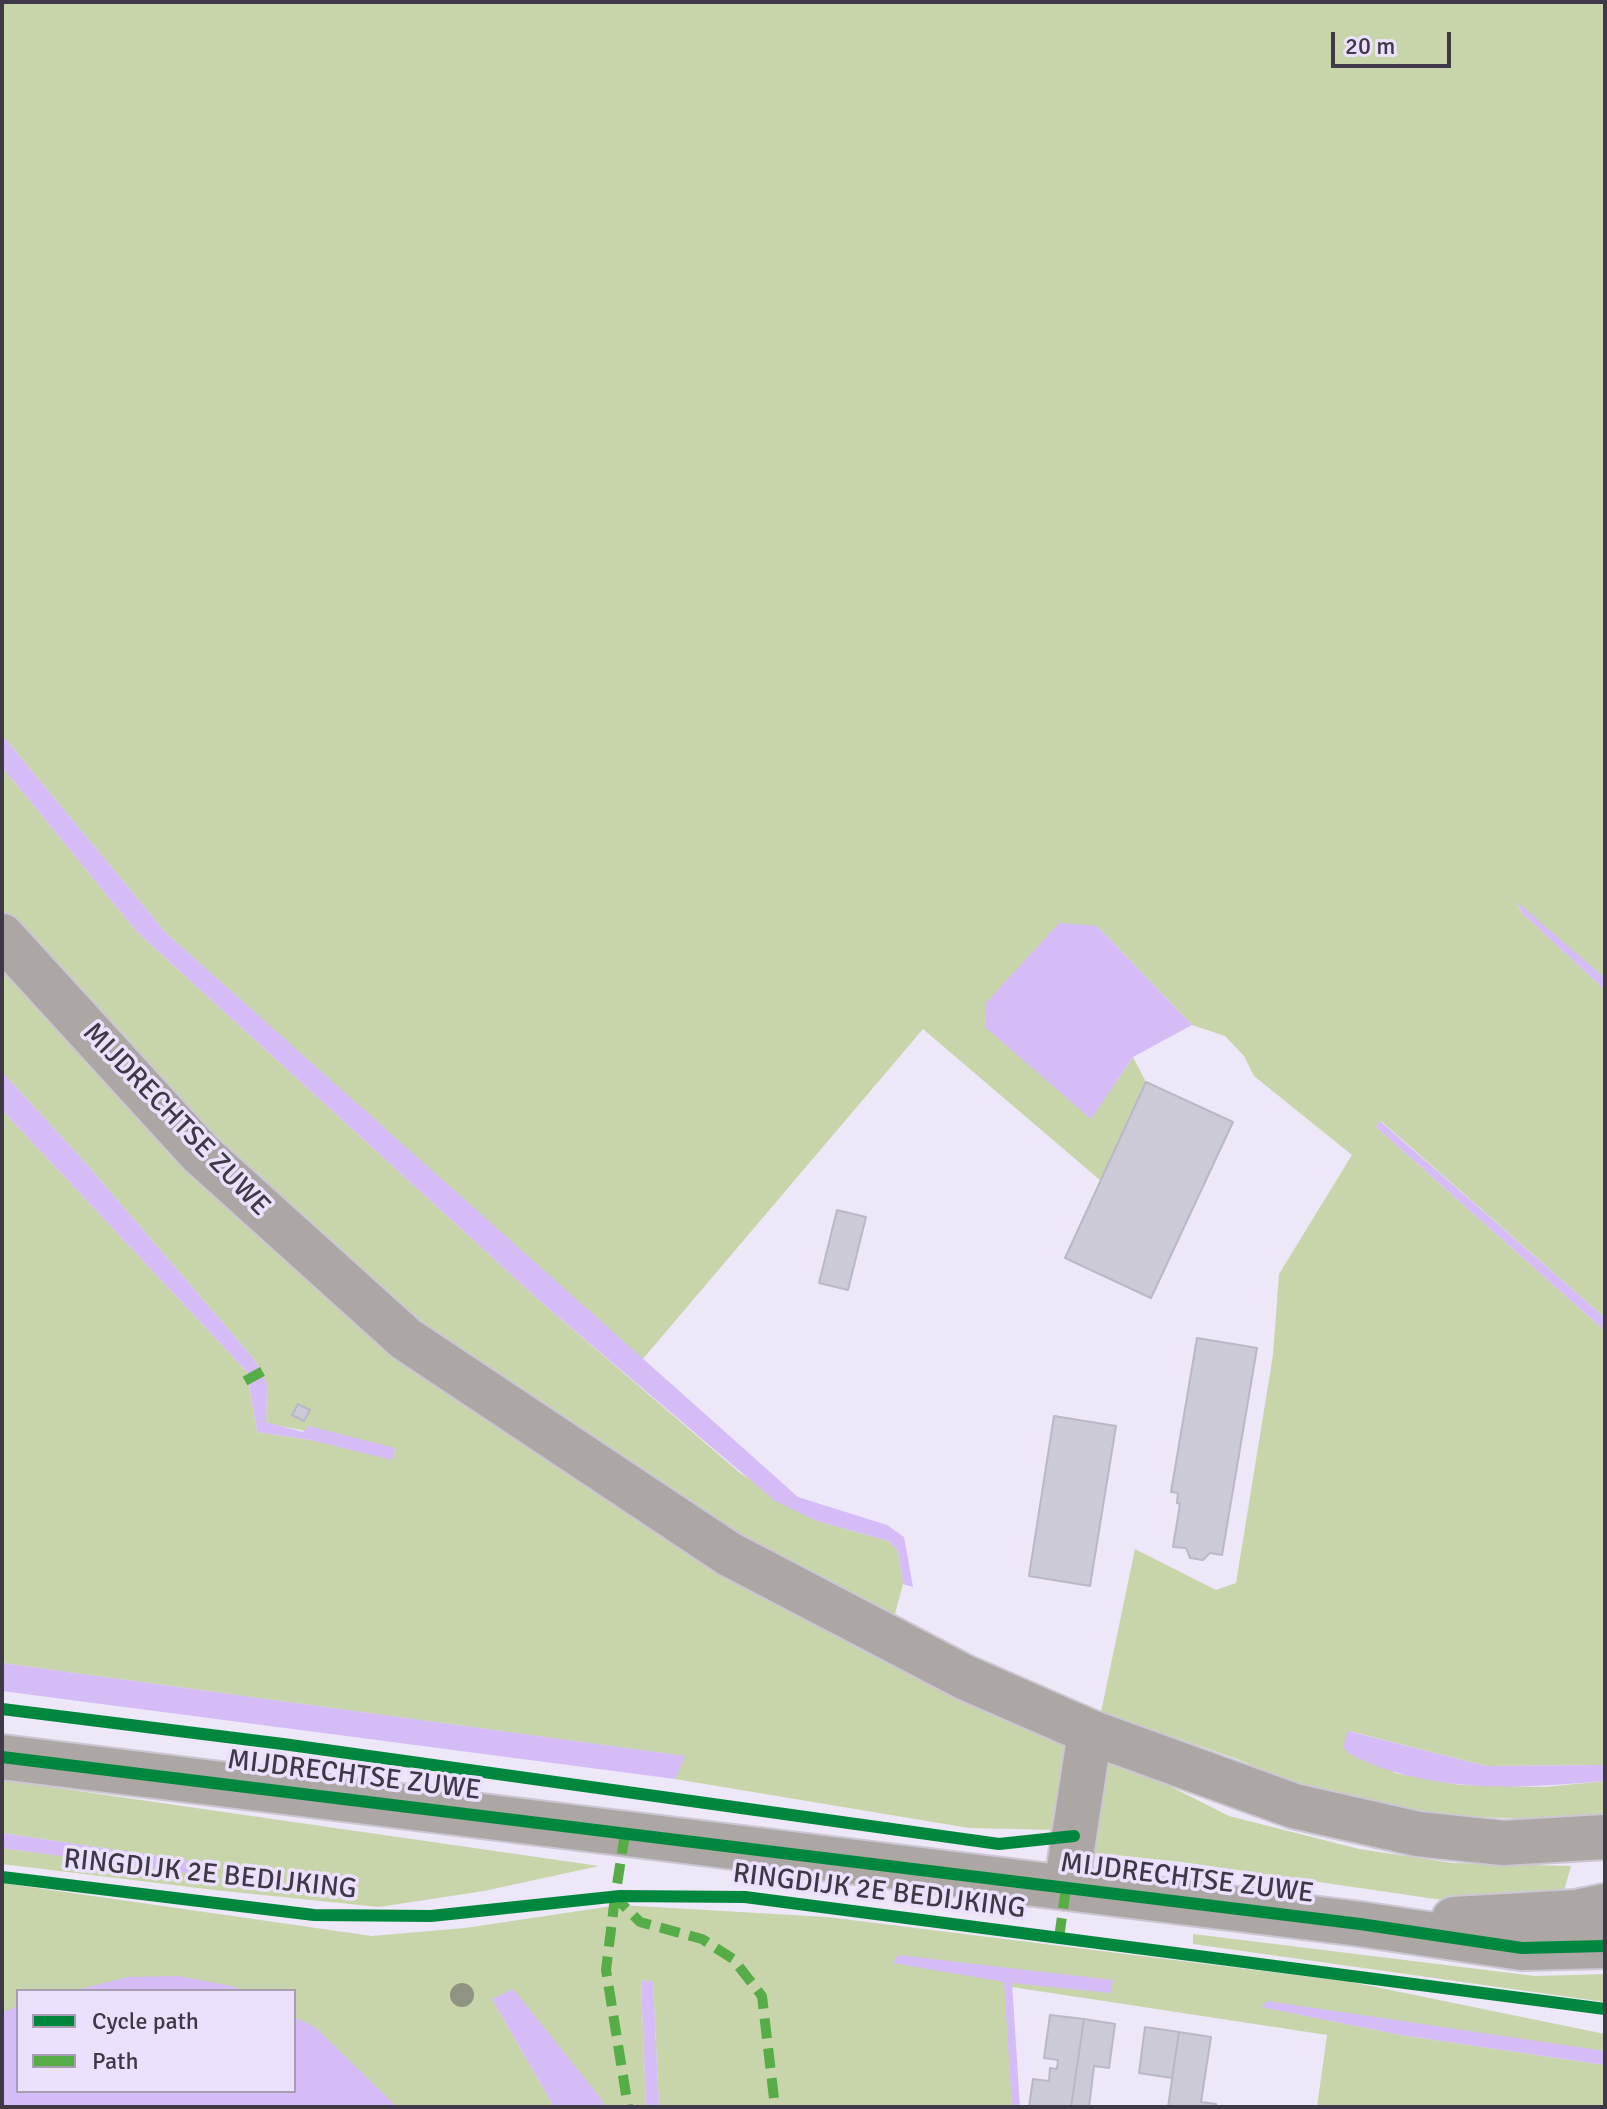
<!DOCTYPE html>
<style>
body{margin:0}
#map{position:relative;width:1607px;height:2109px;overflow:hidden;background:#ede7f7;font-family:Signika,sans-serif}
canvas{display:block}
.frame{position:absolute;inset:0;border:4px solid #3f3947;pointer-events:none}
.legend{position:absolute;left:16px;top:1989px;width:280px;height:104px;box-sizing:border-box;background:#ece1fd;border:2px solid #a79eb4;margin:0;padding:10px 14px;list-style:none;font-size:24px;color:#3f3947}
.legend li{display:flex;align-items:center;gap:16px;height:40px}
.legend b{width:40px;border:2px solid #a79eb4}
.scale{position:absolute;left:1331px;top:32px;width:120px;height:36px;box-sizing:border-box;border:4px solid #3f3947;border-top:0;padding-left:10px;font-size:24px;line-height:28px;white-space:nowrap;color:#3f3947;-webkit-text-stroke:6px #ece1fd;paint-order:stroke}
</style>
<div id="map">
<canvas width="1607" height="2109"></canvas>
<div class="frame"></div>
<ul class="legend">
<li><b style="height:10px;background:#00873e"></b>Cycle path</li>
<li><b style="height:10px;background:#56ac47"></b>Path</li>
</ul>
<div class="scale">20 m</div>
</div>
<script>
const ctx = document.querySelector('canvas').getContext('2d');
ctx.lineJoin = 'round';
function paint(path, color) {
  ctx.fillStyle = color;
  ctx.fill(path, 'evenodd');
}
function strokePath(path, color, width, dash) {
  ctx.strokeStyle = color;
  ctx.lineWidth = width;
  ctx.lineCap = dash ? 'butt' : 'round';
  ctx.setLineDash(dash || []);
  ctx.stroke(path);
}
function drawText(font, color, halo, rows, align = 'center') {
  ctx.font = font + ' Signika,sans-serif';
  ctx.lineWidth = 7;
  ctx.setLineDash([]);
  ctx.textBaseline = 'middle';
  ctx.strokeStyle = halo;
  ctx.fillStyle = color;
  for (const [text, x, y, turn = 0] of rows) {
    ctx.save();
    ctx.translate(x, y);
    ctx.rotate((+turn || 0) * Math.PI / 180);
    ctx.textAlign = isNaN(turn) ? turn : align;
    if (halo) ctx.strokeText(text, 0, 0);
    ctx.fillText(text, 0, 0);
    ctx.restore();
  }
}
paint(new Path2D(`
 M2,2H1605V978L1518,905L1522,913L1605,990V1318L1381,1121L1376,1127L1605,1331V1765L1486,1766L1349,1731L1395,1773L1461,1785L1545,1787L1605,1781V1815L1545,1820L1435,1815L1339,1803L1237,1759L1101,1712L1135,1549L1216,1590L1236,1583L1273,1355L1279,1274L1352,1155L1254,1076L1244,1056L1225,1036L1192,1025L1097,926L1116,1082L1133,1057L1146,1082L1101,1181L923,1029L642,1360L166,933L2,735Z
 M2,767L137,932L541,1302L740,1473L817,1521L889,1541L898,1551L903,1584L893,1621L632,1472L456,1354L261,1196L2,911Z
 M2,953L383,1345L455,1400L686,1551L1071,1747L1057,1830L969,1828L675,1779L684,1756L2,1663V1110L247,1372L257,1432L311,1440L392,1459L395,1449L266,1423L267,1384L254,1359L82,1159L2,1072Z
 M1108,1755L1229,1816L1359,1849L1453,1863L1571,1866L1563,1894L1442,1900L1182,1862L1087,1852Z
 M2,1780L599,1866L484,1891L379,1907L214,1890L2,1864V1848L216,1876L218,1865L2,1833Z
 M2,1883L372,1936L465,1928L619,1905L827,1917L1351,1982L1605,2034V2051L1262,2007L1401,2035L1605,2065V2107H1317L1327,2035L1012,1987L1006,1993L1012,2107H659L653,1982L641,1980L646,2107H603L602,2100L492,1999L554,2107H2ZM18,1991H294V2091H18Z
 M1193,1934L1535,1976L1605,1974V2002L1193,1944Z`), '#c8d5ab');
paint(new Path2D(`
 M2,735L166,933L798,1497L887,1525L904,1537L913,1587L903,1584L898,1551L889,1541L817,1521L775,1501L541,1302L137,932L2,767Z
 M1517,902L1605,978V990L1522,913Z
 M1059,923L1097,926L1192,1025L1133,1057L1091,1119L986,1028L985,1004Z
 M2,1072L82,1159L254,1359L267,1384L266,1422L303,1432L309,1426L395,1448L392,1460L311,1440L257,1432L247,1372L2,1110Z
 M1380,1121L1605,1318V1331L1376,1127Z
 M2,1663L685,1756L675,1779L2,1691Z
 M1348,1731L1486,1766L1605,1765V1781C1529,1788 1447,1793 1374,1765C1362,1760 1351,1757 1343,1747Z
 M2,1833L219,1865L216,1877L2,1848Z
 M898,1955L1113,1980L1111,1993L1012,1983L1020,2107H1012L1004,1982L893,1963Z
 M179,1976L236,1987L244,1991H72L128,1977Z
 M641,1980L653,1982L659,2107H646Z
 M513,1989L602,2100L603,2107H554L492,1999Z
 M1267,2001L1605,2051V2065L1401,2035L1261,2007Z
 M18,2006V2091H294V2017L315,2027L397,2107H2V2013Z`), '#d5bcf7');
const building = new Path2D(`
 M1146,1082L1233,1122L1151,1298L1065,1258Z
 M837,1210L866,1217L848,1290L819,1283Z
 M1197,1338L1257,1348L1222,1555L1210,1553L1203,1560L1190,1558L1186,1548L1173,1547L1180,1504L1177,1503L1178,1493L1171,1492Z
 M298,1404L310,1410L304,1421L292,1415Z
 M1054,1416L1116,1426L1090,1586L1029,1576Z
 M1050,2015L1084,2019L1071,2107H1029L1033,2079L1049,2081L1050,2068L1057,2069L1058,2060L1044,2058Z
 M1084,2019L1115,2024L1109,2068L1094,2066L1089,2107H1071Z
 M1145,2027L1179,2032L1172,2078L1139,2073Z
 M1179,2032L1211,2037L1201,2102L1216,2104V2107H1168Z`);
paint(building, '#cdcad8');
strokePath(building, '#bab8c6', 2);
const minor = new Path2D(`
 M2,936L200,1153L406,1339L729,1554L964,1677L1090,1732L1294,1806L1418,1834L1503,1843L1605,1837
 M2,1757L1360,1924L1522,1948L1605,1946
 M1066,1888L1090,1732
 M1454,1919L1576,1912L1605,1906`);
strokePath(minor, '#cbc6d2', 48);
strokePath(minor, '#aca6a5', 44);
strokePath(new Path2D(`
 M245,1381L263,1371
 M625,1834L615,1897L640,1922L702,1939L733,1959L762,1996L775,2107
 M615,1897L606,1970L628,2107
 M1059,1938L1066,1888`), '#56ac47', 10, [20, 10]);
strokePath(new Path2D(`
 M2,1709L283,1744L999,1844L1074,1836
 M2,1757L1360,1924L1522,1948L1605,1946
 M2,1877L314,1915L431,1916L620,1896L745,1897L1605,2009`), '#00873e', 12);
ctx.fillStyle = '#8e9382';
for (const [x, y] of [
 [462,1995]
]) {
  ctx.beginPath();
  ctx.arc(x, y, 12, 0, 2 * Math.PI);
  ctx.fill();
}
drawText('28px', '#3f3947', '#ece1fd', [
 ["MIJDRECHTSE ZUWE",176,1120,46],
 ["MIJDRECHTSE ZUWE",354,1776,7],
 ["RINGDIJK 2E BEDIJKING",210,1875,6],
 ["MIJDRECHTSE ZUWE",1187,1879,7],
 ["RINGDIJK 2E BEDIJKING",879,1892,7]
]);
</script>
